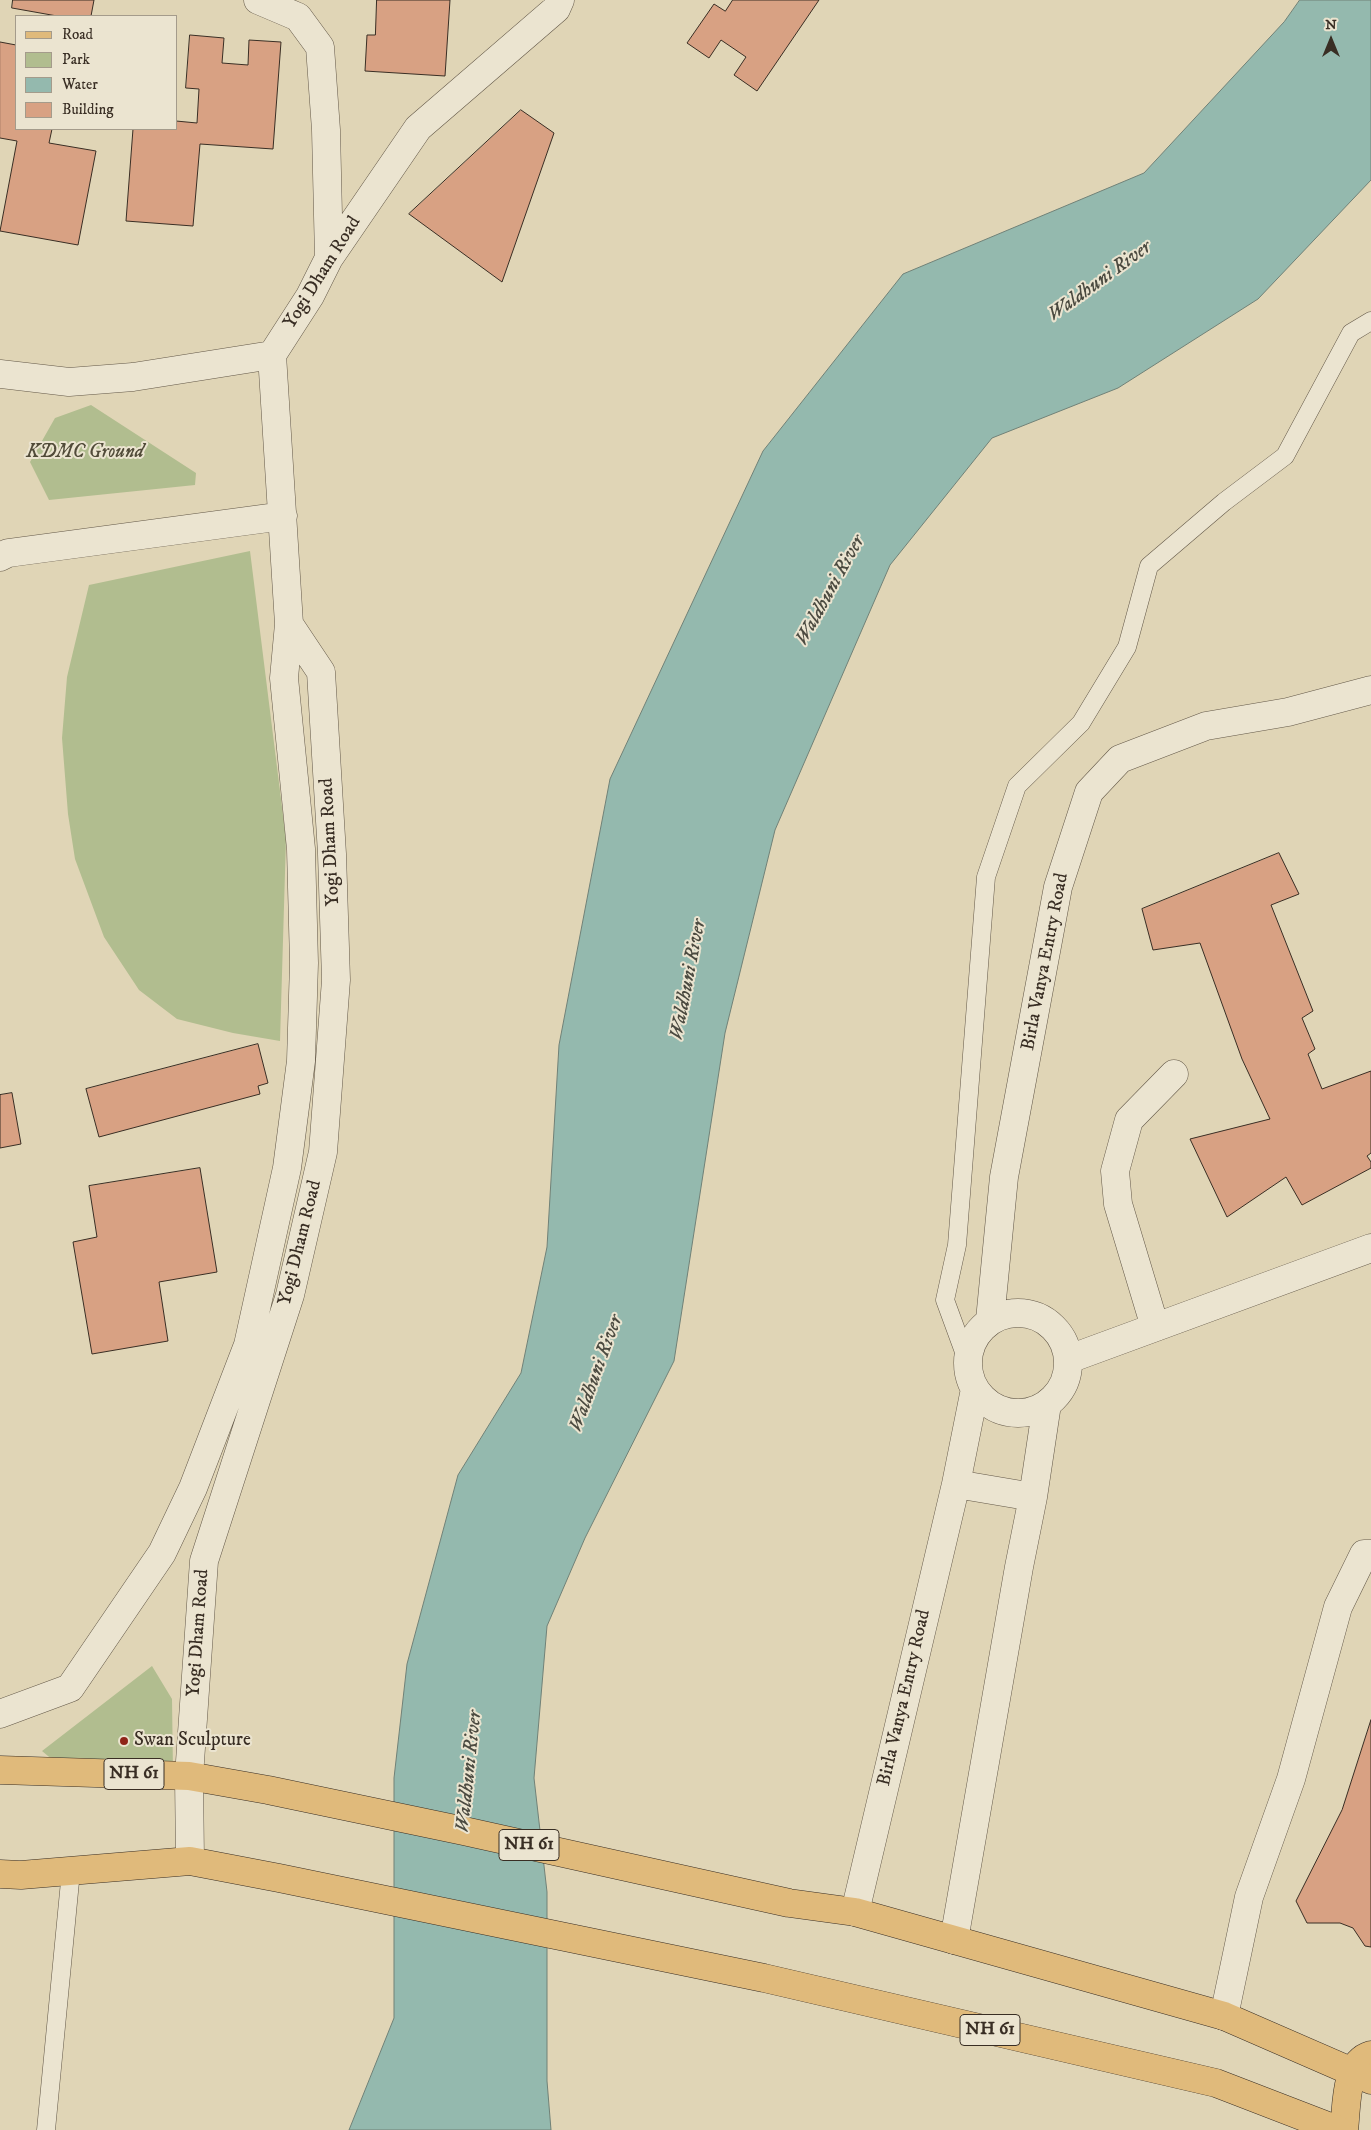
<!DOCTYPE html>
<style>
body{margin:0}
#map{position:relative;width:1371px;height:2130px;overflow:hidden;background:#e0d5b6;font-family:"IM FELL DW Pica",serif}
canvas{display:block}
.legend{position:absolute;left:15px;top:15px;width:162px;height:115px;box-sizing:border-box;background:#ebe4d0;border:1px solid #a49b8b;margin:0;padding:6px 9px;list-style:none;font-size:15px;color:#392e24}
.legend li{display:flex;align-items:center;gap:10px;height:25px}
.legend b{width:25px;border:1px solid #a49b8b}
.north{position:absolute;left:1306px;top:15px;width:50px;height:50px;-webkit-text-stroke:4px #ebe4d0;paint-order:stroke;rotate:0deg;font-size:14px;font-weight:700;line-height:20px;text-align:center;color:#392e24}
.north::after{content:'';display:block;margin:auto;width:18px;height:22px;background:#392e24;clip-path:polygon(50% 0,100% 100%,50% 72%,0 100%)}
</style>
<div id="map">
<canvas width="1371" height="2130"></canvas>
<ul class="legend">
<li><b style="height:6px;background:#e0ba7b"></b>Road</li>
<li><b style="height:14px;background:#b1bd8f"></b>Park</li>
<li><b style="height:14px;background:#94b9ae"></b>Water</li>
<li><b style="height:14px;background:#d8a183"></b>Building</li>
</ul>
<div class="north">N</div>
</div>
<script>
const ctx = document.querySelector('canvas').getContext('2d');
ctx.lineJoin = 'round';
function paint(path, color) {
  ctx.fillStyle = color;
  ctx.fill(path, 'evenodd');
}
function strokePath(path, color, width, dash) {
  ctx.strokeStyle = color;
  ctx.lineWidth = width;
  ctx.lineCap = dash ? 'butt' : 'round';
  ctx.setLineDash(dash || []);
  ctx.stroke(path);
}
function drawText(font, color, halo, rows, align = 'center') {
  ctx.font = font + ' "IM FELL DW Pica",serif';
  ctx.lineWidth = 4;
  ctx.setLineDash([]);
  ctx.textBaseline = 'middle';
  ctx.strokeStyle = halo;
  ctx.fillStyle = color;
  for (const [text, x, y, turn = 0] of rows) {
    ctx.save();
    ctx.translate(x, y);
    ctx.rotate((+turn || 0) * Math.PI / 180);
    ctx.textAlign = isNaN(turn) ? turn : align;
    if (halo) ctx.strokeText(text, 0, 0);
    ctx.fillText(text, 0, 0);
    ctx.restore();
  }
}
paint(new Path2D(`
 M91,405L196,473L195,485L49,500L30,462L55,418Z
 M250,551L286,839L280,1041L233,1033L177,1019L139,990L104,937L75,859L68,814L62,738L67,677L89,585Z
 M152,1666L172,1699L173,1772L60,1766L42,1751Z`), '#b1bd8f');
const water = new Path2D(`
 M1300,0H1371V180L1258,299L1118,388L992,438L890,565L775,830L725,1033L674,1361L585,1538L547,1626L534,1778L547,1892V2081L551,2130H349L394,2018V1778L407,1664L458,1475L521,1373L547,1247L559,1045L610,779L763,451L903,274L1144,173L1284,22Z`);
paint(water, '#94b9ae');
strokePath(water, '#708177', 1);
const building = new Path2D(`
 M13,0H94L91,16H57L12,8Z
 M377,0H450L445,76L365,71L367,35H375Z
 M733,0H819L757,91L734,75L746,57L721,40L709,58L687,43L714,4L725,11Z
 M190,35L224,38L222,63L248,65L249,40L281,42L273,149L200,144L193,226L126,221L133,129H176V121L197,123L199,89L186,88Z
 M0,42L16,45V129H52L49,143L96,151L78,245L0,231L17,141L0,138Z
 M521,110L554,133L502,282L409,214Z
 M1279,853L1299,894L1271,905L1313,1011L1302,1018L1315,1049L1308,1054L1322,1089L1371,1071V1153L1367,1156L1371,1162V1168L1302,1205L1286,1177L1227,1217L1190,1139L1270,1119L1242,1059L1200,943L1153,950L1142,909Z
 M258,1044L268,1083L258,1086L260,1094L99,1137L86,1089Z
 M12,1093L21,1144L0,1148V1095Z
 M200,1168L217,1272L159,1282L168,1341L92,1354L73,1242L97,1237L89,1186Z
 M1371,1720V1947L1365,1946L1353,1928L1340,1923H1307L1296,1901L1342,1810Z`);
paint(building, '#d8a183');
strokePath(building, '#392e24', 1);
const service = new Path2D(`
 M967,1360L945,1300L957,1245L986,877L1017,786L1081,723L1127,647L1149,566L1224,502L1285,456L1351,333L1371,321
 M46,2130L71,1871`);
const minor = new Path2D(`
 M258,0L298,17L320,47L326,130L329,258
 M0,374L69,382L133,377L272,355
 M0,557L8,553L283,516
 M968 1363a50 50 0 1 1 100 0a50 50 0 1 1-100 0Z
 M990,1320L1004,1177L1058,887L1089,792L1120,759L1206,726L1288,712L1371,690
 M1155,1327L1118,1204L1115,1171L1129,1120L1174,1074
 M1069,1359L1371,1248
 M956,1484L1033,1497
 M0,1714L70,1688L162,1553L193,1488L248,1345L287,1168L301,1061L304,963L301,849L284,678L289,624L272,355L310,296L329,258L418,128L556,9L560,0
 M190,1861L189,1776L204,1561L290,1295L323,1152L336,980L332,854L321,672L289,624
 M855,1912L956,1484L975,1389
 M954,1940L1019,1567L1033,1497L1047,1404
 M1224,2016L1249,1897L1291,1779L1338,1607L1364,1554H1371`);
const primary = new Path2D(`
 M1344,2130C1347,2107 1344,2063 1371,2055`);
const trunk = new Path2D(`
 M0,1770L189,1776L268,1790L464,1831L789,1903L855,1912L1224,2016L1371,2080
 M0,1874L21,1875L190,1861L279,1878L764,1978L1216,2083L1338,2130`);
strokePath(service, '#635848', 19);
strokePath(minor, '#635848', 29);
strokePath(primary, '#392e24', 29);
strokePath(trunk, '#392e24', 29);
strokePath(service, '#ebe4d0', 18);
strokePath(minor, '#ebe4d0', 28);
strokePath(primary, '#e0ba7b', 28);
strokePath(trunk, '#e0ba7b', 28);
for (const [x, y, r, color] of [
 [124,1741,5,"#8f2418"]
]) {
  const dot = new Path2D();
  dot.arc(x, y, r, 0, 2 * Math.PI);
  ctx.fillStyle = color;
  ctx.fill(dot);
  strokePath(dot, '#ebe4d0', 2);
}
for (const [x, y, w] of [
 [134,1774,60],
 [529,1845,60],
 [990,2030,60]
]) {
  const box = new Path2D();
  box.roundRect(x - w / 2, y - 15.5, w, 31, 4);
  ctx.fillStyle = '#ebe4d0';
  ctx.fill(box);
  strokePath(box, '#392e24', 1);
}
drawText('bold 18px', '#392e24', null, [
 ["NH 61",134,1774],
 ["NH 61",529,1845],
 ["NH 61",990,2030]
]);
drawText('19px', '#392e24', '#ebe4d0', [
 ["Yogi Dham Road",323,273,-58],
 ["Yogi Dham Road",331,842,-93],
 ["Birla Vanya Entry Road",1046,962,-79],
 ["Yogi Dham Road",301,1243,-76],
 ["Yogi Dham Road",199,1633,-86],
 ["Birla Vanya Entry Road",905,1698,-77]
]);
drawText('italic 19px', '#514b39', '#ebe4d0', [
 ["KDMC Ground",85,453]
]);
drawText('19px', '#392e24', '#ebe4d0', [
 ["Swan Sculpture",134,1741]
], 'left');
drawText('italic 20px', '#4b4a40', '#ebe4d0', [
 ["Waldhuni River",1100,282,-36],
 ["Waldhuni River",831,591,-61],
 ["Waldhuni River",689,980,-79],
 ["Waldhuni River",597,1374,-70],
 ["Waldhuni River",470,1772,-84]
]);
</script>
